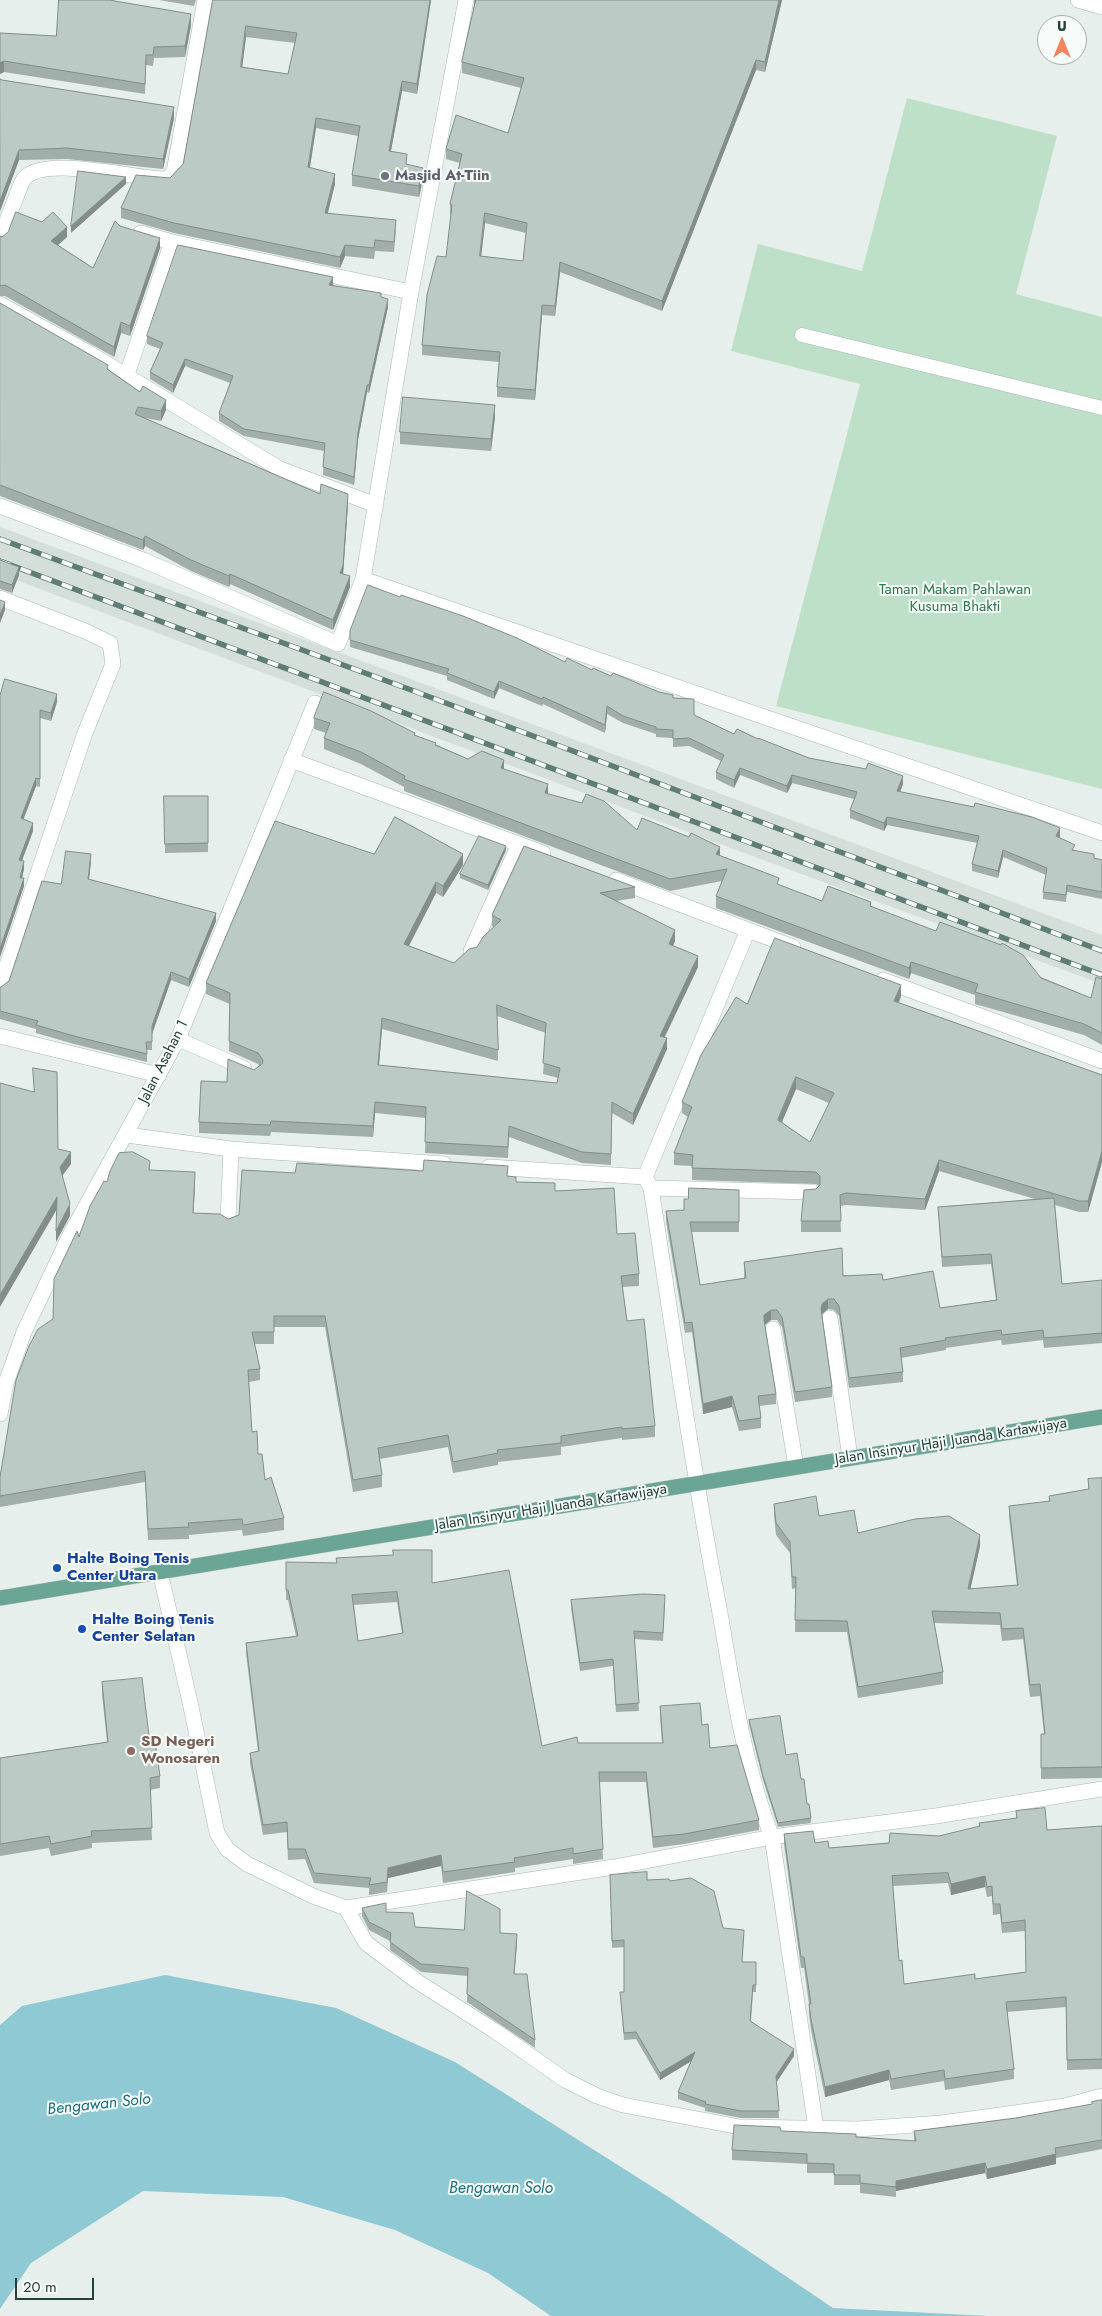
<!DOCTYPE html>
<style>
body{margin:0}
#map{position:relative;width:1102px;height:2316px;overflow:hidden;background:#e6efeb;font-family:Jost,sans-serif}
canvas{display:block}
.north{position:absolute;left:1037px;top:15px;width:50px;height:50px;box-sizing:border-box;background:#f7fbf9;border:1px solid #a3b1ad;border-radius:50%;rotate:0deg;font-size:14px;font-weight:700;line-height:20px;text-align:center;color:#24423a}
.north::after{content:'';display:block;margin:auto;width:18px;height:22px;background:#f4845f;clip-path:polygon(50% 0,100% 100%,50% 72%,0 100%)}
.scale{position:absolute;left:15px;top:2278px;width:79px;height:22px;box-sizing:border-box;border:2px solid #24423a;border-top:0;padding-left:6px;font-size:15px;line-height:18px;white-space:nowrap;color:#24423a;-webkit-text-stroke:4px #f7fbf9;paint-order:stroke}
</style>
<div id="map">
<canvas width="1102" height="2316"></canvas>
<div class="north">U</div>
<div class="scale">20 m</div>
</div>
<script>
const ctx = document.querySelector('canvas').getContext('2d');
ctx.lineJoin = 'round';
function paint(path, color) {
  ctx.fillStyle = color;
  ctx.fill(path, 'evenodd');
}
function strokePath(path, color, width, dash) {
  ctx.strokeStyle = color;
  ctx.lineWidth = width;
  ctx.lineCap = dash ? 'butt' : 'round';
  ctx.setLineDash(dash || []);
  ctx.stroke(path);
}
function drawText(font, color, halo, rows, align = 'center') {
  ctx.font = font + ' Jost,sans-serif';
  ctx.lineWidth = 4;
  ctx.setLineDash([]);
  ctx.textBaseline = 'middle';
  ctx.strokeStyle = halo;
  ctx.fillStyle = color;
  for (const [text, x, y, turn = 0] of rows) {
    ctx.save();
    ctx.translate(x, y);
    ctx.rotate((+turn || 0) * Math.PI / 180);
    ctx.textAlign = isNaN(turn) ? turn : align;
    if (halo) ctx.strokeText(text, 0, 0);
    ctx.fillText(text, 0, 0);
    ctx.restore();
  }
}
paint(new Path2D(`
 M0,527L1102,935V984L744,853L0,574Z`), '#d4dfda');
paint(new Path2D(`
 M907,98L1057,136L1016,294L1102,317V789L776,706L860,384L731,351L758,244L862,271Z`), '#bfe0c8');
paint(new Path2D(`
 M165,1975L336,2008L455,2062L670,2198L833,2308L988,2316H551L488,2273L395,2230L283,2197L143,2191L31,2263L0,2309V2025L22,2006Z`), '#8ec9d4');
const service = new Path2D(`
 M802,335L1102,408
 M178,1039L244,1068`);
const minor = new Path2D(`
 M1078,0L1102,7
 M141,233L172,242L411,292
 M0,238L22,182C37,152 137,180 167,179L174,172L205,0
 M0,304L89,353L280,469L376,505
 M126,377L172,242
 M0,506L143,560L338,644L363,579L411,292L466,0
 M363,579L1102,833
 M0,598L85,631L110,643L113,664L85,733L0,986
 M291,760L543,853
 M616,880L793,947
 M471,951L519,844
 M883,980L1102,1061
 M0,1036L159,1075
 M127,1135L231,1149L444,1164
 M489,1167L645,1177L651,1188L812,1192
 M645,1177L748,930
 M651,1188C673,1330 693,1472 720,1613C733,1688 744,1766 772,1837L816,2128
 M228,1221L231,1149
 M830,1318L850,1458
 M773,1329L796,1466
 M0,1414L6,1383L24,1332L71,1233L178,1039L315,703
 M160,1572L190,1702L217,1833L227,1849L247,1864L313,1896L346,1908L366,1943L418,1982L495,2031L565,2080L597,2096L623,2105L740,2127L858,2129L942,2123L1065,2106L1102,2096
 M346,1908L614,1867L772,1837L936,1816L1102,1789`);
const primary = new Path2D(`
 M0,1598L1102,1417`);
strokePath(service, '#a8b8b2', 15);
strokePath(minor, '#a8b8b2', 16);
strokePath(primary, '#c2cac8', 16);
strokePath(service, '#fff', 14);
strokePath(minor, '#fff', 15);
strokePath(primary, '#6aa596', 15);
const rail = new Path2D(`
 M0,539L414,691L1102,951
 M0,561L1102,975`);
strokePath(rail, '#5f7d75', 5.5);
strokePath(rail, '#f7fbf9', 4, [11]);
paint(new Path2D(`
 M159,0H196L194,6Z
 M213,0H431L417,94L402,91L391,151L423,178L419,197L352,186V175L358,136L316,128L310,168L335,184L328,213L396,230L394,252L375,251L374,259L345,256L340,268L174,233L121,218V208L170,178L183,164ZM246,37L295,43L288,74L242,67Z
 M474,0H782L765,72L756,70L662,311L560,272L555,316L542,315L535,400L497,397V387L499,362L422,355V345L446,257L451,215H450V204L460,163L446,159V149L508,133L521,88L462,73V62L474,9ZM485,223L526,233L523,261L481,256Z
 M191,25L185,57L154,58L153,66L146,65L145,94L4,72L0,74V33L56,36Z
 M0,79L2,80L174,118L163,169L67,159L19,160L0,211Z
 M120,226L160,248L130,336L121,333L114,357L5,296H0V236L67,237L58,245L93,268Z
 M333,285L381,298L388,307L369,393L367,392L358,440L354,485L323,475L324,451L244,436L219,421V413L230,383L185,366L173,393L150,379V372L160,349L147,344V336Z
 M0,303L108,369L166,410L161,421L145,418L320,494L348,504L343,574L350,587L333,630L230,584L229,587L191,571L145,546L143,550L0,496Z
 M495,417L491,451L400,444V432Z
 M0,560L19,575L12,593L0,589Z
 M350,631L565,662L592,670L659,692L673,698L694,715L734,734L758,739L809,758L903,784L900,792L1060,836L1059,837L1075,851L1094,858L1102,860V899L1067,892L1066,902L1043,899V892L1046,875L1003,857L998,878L972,871V864L977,843L887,825L884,831L850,818V810L854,799L792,783L787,793L740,775L734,788L716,779V772L721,761L689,746L673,747V738L656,737V734L623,723L607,714L605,733L543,704L542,706L499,688L494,699L447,680V676L350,647Z
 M0,696L57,702L51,721L40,718V787L36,786L23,819L33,831L22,861L24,869L22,878L24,886L0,957Z
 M314,718L415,735L468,759L504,769L548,794L637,830L720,856L779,885L822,901L871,906L1091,998L1102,979V1045L1084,1035L975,1004V995L911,973L909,979L716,908V896L722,881L670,891L404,791V787L361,764L324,749V738L326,733L314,729Z
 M164,796H208V852L165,853Z
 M524,846L635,887V898L616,901L675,941L673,946L698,967L665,1037L667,1049L633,1125L612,1113L611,1165L582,1163L509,1137L508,1158L425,1153L426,1118L375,1113L373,1137L271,1132L270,1136L199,1133V1122L227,1082L254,1070L259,1066L258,1064L229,1051L230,1004L206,994V983L374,854L463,865L443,897L436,893L409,946L454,963L477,947L494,927L492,926V915ZM497,1016L546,1033L543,1074L558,1078L557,1083L379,1065L382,1029L498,1061Z
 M506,850L488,890L460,878V874Z
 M91,862L89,879L216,921L189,987L171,980L152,1034V1050H147V1062L74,1044L36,1033V1029L0,1019V987H1L9,981L61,884Z
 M901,996L899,1003L1102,1075V1162L1088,1212H1079L1055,1205L1062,1284L1102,1280V1343L1044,1348L1043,1340L1002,1345L1001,1340L946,1348V1350L901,1358L903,1372V1382L849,1388L839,1316L834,1310L828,1309L822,1314L832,1387V1397L795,1402L782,1327L777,1320H771L765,1325L776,1394V1404L759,1406L761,1418V1428L739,1431L732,1407L703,1414L692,1332L685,1333L666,1221V1211L684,1210L688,1199L739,1190V1232H691L700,1285L744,1278V1262L883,1280L940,1308L996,1300L991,1264L942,1267L938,1207L1035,1199L939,1171L925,1210L846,1205L840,1206L841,1232H801V1221L816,1189L819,1186L816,1184L692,1180V1166L674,1165V1153L688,1117L682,1113V1102L747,1004ZM796,1089L829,1103L810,1142L782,1122Z
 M150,1170L195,1184L193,1213L228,1219L239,1215L295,1173L508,1176L516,1182L555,1191L617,1234L639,1274V1286L622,1287L627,1321L655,1426V1437L622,1440V1438L561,1447V1455L498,1462V1465L453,1473L448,1447L380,1459L382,1475V1487L353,1492L325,1327H274V1344H255L260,1369V1380L249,1382L252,1432L265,1480L284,1518V1530L243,1536L242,1530L189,1535V1539L148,1540L145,1482L0,1507V1477L53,1319L79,1237L107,1182Z
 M1102,1478V1778L1041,1779V1734H1044L1040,1696L1030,1697L1023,1639L1002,1641L1000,1625L934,1623L943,1672V1684L858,1698L847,1632H795L796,1588L792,1589L790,1553L776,1535L774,1515V1504L819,1516L858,1533L980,1546L970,1589L1017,1585L1009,1517V1506L1049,1501V1496L1088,1489V1479Z
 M286,1562L432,1583L542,1746L578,1743H662L660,1716V1706L702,1725L710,1748L759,1820V1830L684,1844L653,1848L646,1782H599L603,1859L573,1864V1859L515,1868V1872L443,1883L441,1866L388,1878L387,1892L369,1895V1888L314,1883L305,1859L288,1860L287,1832L263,1835L250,1763V1753L258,1751L246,1653V1643L296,1636L288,1600H286ZM397,1602L402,1633L358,1641L354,1605Z
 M571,1600L665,1603L663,1641L634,1639L639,1711L616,1712L613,1666L580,1671L571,1608Z
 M102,1682L149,1736L160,1776V1788L150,1790L152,1840L92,1843V1848L51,1856L49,1848L0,1856V1758L107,1742L102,1694Z
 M749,1720L786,1755L801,1779L811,1818V1823L778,1827L763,1780L749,1724Z
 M1016,1811L1047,1830L1102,1826V2069L1067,2070L1066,2007L1007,2012L1014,2069V2079L945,2090L944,2081L891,2090L889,2080L825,2097L811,2030L809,2014V2004L804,1968H801L784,1845V1834L829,1848L889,1843L939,1836L979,1827V1823L1016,1819ZM948,1883L951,1895L985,1887L987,1897L992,1896L993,1915L1000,1914L1002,1933L1025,1931L1026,1972L975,1979L904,1984L899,1961L893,1886Z
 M610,1875L647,1880L670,1881L723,1928L744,1937L742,1962H756V1992H753L751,2021L794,2056L776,2082L779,2118H741L705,2111V2108L678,2099V2092L691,2061L660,2080L636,2039L624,2040L620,1992H624V1947L612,1948Z
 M362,1908L386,1912L415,1927L500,1933L517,1942L514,1974L535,2040V2048L467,2002L468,1976L421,1972L390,1950V1941L369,1930L362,1916Z
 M1102,2100V2149L1056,2158V2164L987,2179L985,2173L896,2191V2197L860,2193V2185H834V2173H807V2164L732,2160V2150L781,2131L914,2141V2131L1016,2118L1092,2105V2102Z`), '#a1aea9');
paint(new Path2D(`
 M430,0H431L417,94V84Z
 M779,0H782L765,72V62Z
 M191,14V25L185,57V46Z
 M246,26V37L241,77V67Z
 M756,60V70L662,311V301Z
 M4,61V72L0,74V63Z
 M402,81V91L389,161V151Z
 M174,107V118L163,169V159Z
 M316,118V128L308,178V167Z
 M19,150V160L0,211V201Z
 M423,168V178L419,197V186Z
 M335,174V184L325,223V213Z
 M126,177V184L71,233V226Z
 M485,213V223L480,267V256Z
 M67,227V237L51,251V241Z
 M160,238V248L130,336V326Z
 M345,245V256L340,268V257Z
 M560,262V272L555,316V306Z
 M333,277V285H329Z
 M388,299V307L369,393V385Z
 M542,305V315L535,400V390Z
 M121,322V333L114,357V347Z
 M185,359V366L173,393V385Z
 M367,385V392L358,440L354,485V477L358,432Z
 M166,400V410L161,421V411Z
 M495,405V417L491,451V439Z
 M348,494V504L343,576L340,573Z
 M145,536V546L143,550V540Z
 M19,567V575L12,593V585Z
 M230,574V584L229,587V576Z
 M350,576V587L333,630V620Z
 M5,602V610L0,623V615Z
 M499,681V688L494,699V692Z
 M57,694V702L51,721V713Z
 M607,706V714L605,733V725Z
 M504,760V772L501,768Z
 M740,768V775L734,788V780Z
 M792,775V783L787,793V786Z
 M903,776V784L897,799V791Z
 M36,778V786L21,826V818Z
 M548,784V795L545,793Z
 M887,817V825L884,831V823Z
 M33,823V831L19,868V860Z
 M1060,828V836L1056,844V836Z
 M506,846V850L488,890V885Z
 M720,847V858L716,854Z
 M1003,850V857L998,878V871Z
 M91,854V862L88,887V879Z
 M463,854V865L443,897V886Z
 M24,861V869L20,886V878Z
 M24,878V886L0,957V949Z
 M436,882V893L404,955V944Z
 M216,913V921L189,987V979Z
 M675,930V941L669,955V944Z
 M698,956V967L660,1046V1036Z
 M911,962V973L909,979V968Z
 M171,972V980L152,1034V1050V1026Z
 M901,985V996L894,1013V1001Z
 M382,1018V1029L378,1076V1065Z
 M667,1038V1049L633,1125V1114Z
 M796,1077V1089L778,1131V1120Z
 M375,1102V1113L373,1137V1126Z
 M1102,1151V1162L1088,1212V1201Z
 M71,1152V1164L60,1179V1167Z
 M939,1160V1171L925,1210V1199Z
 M195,1172V1184L193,1224V1213Z
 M57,1197V1209L0,1307V1295Z
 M70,1204V1216L56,1242V1231Z
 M828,1299V1309L822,1314L821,1309L822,1304Z
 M771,1310V1320L764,1325V1315Z
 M732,1396V1407L703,1414V1404Z
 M980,1535V1546L968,1600V1589Z
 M441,1855V1866L388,1878L387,1892L388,1868Z
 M985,1876V1887L951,1895V1884Z
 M517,1934V1942L514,1982V1974Z
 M794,2049V2056L776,2083V2076Z
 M695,2052V2059L660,2080V2073Z
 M889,2070V2080L825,2097V2087Z
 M1056,2154V2164L987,2179V2169Z
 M985,2163V2173L896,2191V2181Z`), '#838d89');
const building = new Path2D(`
 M59,0H109L191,14L185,46L154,47L153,55H146L145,84L4,61L0,63V33L56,36Z
 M213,0H430L417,84L402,81L389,151L407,154L406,164L423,168L419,186L352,175L360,126L316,118L308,167L335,174L325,213L396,220L394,242L375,240L374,248L345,245L340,257L174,223L121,208L136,175L170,178L183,164ZM246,26L297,33L288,74L241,67Z
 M476,0H779L765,62L756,60L662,301L560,262L555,306L542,305L535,390L497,387L500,352L422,345L427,295L437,256L446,257L452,205L450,204L462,154L446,149L456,115L508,133L524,78L462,62ZM485,213L527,223L523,261L480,256Z
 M0,79L2,80L174,107L163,159L67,148L19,150L0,201Z
 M78,171L126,177L71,226Z
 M16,212L42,222L53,212L67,227L51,241L93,268L115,221L120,226L160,238L130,326L121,322L114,347L5,285L0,286V236L2,237L8,232Z
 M178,245L333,277L329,285L381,293V297L388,299L369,385H367L358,432L354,477L323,467L325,443L244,429L219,413L233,376L185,359L173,385L150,372L163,343L147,336Z
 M0,303L108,365L107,369L140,392L143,386L166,400L161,411L138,407L135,414L320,494L321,484L348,494L343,566L340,573L350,576L333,620L230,574L229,576L191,560L145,536L143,540L0,485Z
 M403,397L495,405L491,439L400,432Z
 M0,560L19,567L12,585L0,581Z
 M368,585L400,597L401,595L463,616L517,638L565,662L567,658L592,670L593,668L611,676L613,673L659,692L673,695V698L694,699V715L734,734L737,729L758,739V738L809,758L866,769L868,763L903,776L897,791L974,807L975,803L1032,817L1060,828L1056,836L1075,845L1072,850L1094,854V858L1102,860V892L1067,885L1066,895L1043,892L1047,868L1003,850L998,871L972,864L979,836L887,817L884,823L850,810L857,792L792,775L787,786L740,768L734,780L716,772L724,755L689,738L673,739V730L656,729V727L623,716L607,706L605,725L543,697L542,699L499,681L494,692L447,673L449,669L350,640V631Z
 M0,600L5,602L0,615Z
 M5,679L57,694L51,713L40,710V779L36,778L21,818L33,823L19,860L24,861L20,878H24L0,949V696Z
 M324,692L371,711L415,733L414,735L436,743L435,745L468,759L482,751L504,760L501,768L548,784L545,793L582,803L586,794L604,801L637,830L642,818L689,837L691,833L720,847L716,854L779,878L777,884L822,901L828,886L871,902L870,906L936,931L940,922L1001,945L1002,943L1023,955L1041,978L1091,998L1096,977L1102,979V1033L1084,1024L975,992L978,984L911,962L909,968L716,896L727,869L670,879L404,779L405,776L361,752L324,738L330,723L314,718Z
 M164,796H208V843L165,844Z
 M395,817L463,854L443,886L436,882L404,944L454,963L469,949L477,947L483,937L501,920L492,915L524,846L635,887L600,893L675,930L669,944L698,956L660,1036L667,1038L633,1114L612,1102L611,1154L582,1152L509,1126L508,1147L425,1142L426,1107L375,1102L373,1126L271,1121L270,1125L199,1122L201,1081L227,1082L228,1059L254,1070L262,1064L263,1060L258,1053L229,1041L230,993L206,983L275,821L374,854ZM497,1005L546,1023L543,1063L560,1068L557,1083L378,1065L382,1018L498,1050Z
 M479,836L506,846L488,885L460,874Z
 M66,851L91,854L88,879L216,913L189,979L171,972L152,1026V1042H146L147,1054L74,1036L36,1025L38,1021L0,1011V987H1L9,981L42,881L61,884Z
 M775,938L901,985L894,1001L1102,1075V1151L1088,1201H1079L939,1160L925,1199L846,1193L840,1195L841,1221H801L804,1190L816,1189L820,1185V1176L816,1172L692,1168L693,1155L674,1153L692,1107L682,1102L701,1055L736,997L747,1004ZM796,1077L834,1093L810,1142L778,1120Z
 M33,1068L57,1072L58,1149L71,1152L60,1167L70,1204L56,1231L57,1197L0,1295V1083L34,1092Z
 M133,1152L150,1161L149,1170L195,1172L193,1213L220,1214L228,1219L239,1215L242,1170L295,1173L297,1163L423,1171L424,1160L508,1166L507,1176L516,1177V1182L555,1183V1191L614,1188L617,1234L635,1233L639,1274L621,1276L627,1321L644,1319L655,1426L622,1429V1427L561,1436V1443L497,1450L498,1453L453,1462L448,1435L378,1448L382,1475L353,1480L325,1316H274V1332H252L260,1369L248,1370L252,1432L257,1431L258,1454H262L265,1480L271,1477L284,1518L243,1525L242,1519L188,1523L189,1527L148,1529L145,1471L0,1496V1477L16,1380L29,1346L38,1329L53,1319L54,1279L77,1231L79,1237L90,1206L104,1181L107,1182L110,1171L119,1153Z
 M689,1188L739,1190V1222H690L700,1285L746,1278L744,1262L842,1248L843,1276L882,1274L883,1280L933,1271L940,1308L997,1300L991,1254L942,1257L938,1207L1054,1198L1062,1284L1102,1280V1333L1044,1338L1043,1330L1002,1335L1001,1330L945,1338L946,1340L900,1348L903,1372L849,1378L839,1306L834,1299H828L822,1304L821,1309L832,1387L795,1392L782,1317L777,1310H771L764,1315V1320L776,1394L758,1396L761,1418L739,1421L732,1396L703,1404L692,1322L685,1323L666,1211L684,1210V1199H688Z
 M1102,1478V1767L1041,1768V1734H1045L1040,1684L1030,1685L1023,1628L1002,1629L1000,1613L932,1611L943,1672L858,1687L847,1621L795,1620L796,1577H792L790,1542L776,1523L774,1504L816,1496L819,1516L854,1510L858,1533L915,1519L949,1516L980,1535L968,1589L1018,1585L1009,1506L1050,1501L1049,1496L1089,1489L1088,1479Z
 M393,1550H432V1583L509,1570L542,1746L577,1737L578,1743H663L660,1706L700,1703L702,1725L708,1724L710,1748L737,1745L759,1820L684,1834L653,1837L646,1772H599L603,1849L573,1854V1848L514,1858L515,1862L443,1872L441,1855L388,1868L387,1882L369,1885L371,1878L314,1873L305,1849H288L287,1822L263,1825L250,1753L259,1751L246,1643L298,1636L288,1590H286V1562L337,1563L336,1558L393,1555ZM397,1592L403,1633L358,1641L352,1595Z
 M643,1594L665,1595L663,1633L634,1631L639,1703L616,1705L613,1659L580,1663L571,1600Z
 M142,1678L149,1736L154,1735L160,1776L150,1778L152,1828L91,1831L92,1836L51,1844L49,1836L0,1844V1758L108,1742L102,1682Z
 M780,1716L786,1755L797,1753L801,1779H804L807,1804H809L811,1818L778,1823L763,1776L749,1720Z
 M1045,1808L1047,1830L1102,1826V2059L1067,2060L1066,1997L1006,2002L1014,2069L945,2079L944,2070L891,2079L889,2070L825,2087L811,2019L809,2004H811L804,1957H801L784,1834L813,1831L815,1843L828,1841L829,1848L889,1843L890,1833L939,1836L980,1826L979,1823L1017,1818L1016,1811ZM948,1873L951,1884L985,1876L987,1887L992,1886L993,1904H1000L1002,1923L1025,1920L1026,1972L975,1979V1974L904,1984L902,1960L899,1961L892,1876Z
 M647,1872V1880L669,1879L670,1881L691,1878L714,1891L723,1928L744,1930L742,1962H756V1985H753L750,2021L794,2049L776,2076L779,2111H741L705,2104L706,2102L678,2092L695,2052L660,2073L636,2032L624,2033L620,1992H624V1940L612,1941L610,1875Z
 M467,1891L500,1909V1933L517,1934L514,1974H527L535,2040L467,1994L468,1968L421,1964L390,1942L391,1933L369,1922L362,1908L386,1903V1912L413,1913L415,1927L464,1930Z
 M1102,2100V2140L1055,2148L1056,2154L987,2169L985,2163L896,2181V2187L860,2183V2175H834V2164L807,2163V2154L732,2150L734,2125L780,2127L781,2131L856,2134V2137L916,2141L914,2131L1016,2118L1092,2104V2102Z`);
paint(building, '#bbcac4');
strokePath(building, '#838d89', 1);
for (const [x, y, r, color] of [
 [385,176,5,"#6b7280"],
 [57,1568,5,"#1a4fb4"],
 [82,1629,5,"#1a4fb4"],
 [131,1751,5,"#8d6e63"]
]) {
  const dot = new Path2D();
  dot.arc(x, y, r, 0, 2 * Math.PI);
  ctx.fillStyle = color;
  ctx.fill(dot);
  strokePath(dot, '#f7fbf9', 2);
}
drawText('bold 15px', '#5b616d', '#f7fbf9', [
 ["Masjid At-Tiin",395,176]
], 'left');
drawText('15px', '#2d7a4b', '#f7fbf9', [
 ["Taman Makam Pahlawan",955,590],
 ["Kusuma Bhakti",955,607]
]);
drawText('15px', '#24423a', '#f7fbf9', [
 ["Jalan Asahan 1",164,1062,-63],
 ["Jalan Insinyur Haji Juanda Kartawijaya",951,1442,-9],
 ["Jalan Insinyur Haji Juanda Kartawijaya",551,1508,-9]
]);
drawText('bold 15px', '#164399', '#f7fbf9', [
 ["Halte Boing Tenis",67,1559],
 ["Center Utara",67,1576],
 ["Halte Boing Tenis",92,1620],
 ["Center Selatan",92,1637]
], 'left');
drawText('bold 15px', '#785e54', '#f7fbf9', [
 ["SD Negeri",141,1742],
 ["Wonosaren",141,1759]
], 'left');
drawText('italic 16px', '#1c6f80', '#f7fbf9', [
 ["Bengawan Solo",99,2105,-6],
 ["Bengawan Solo",501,2189]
]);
</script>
